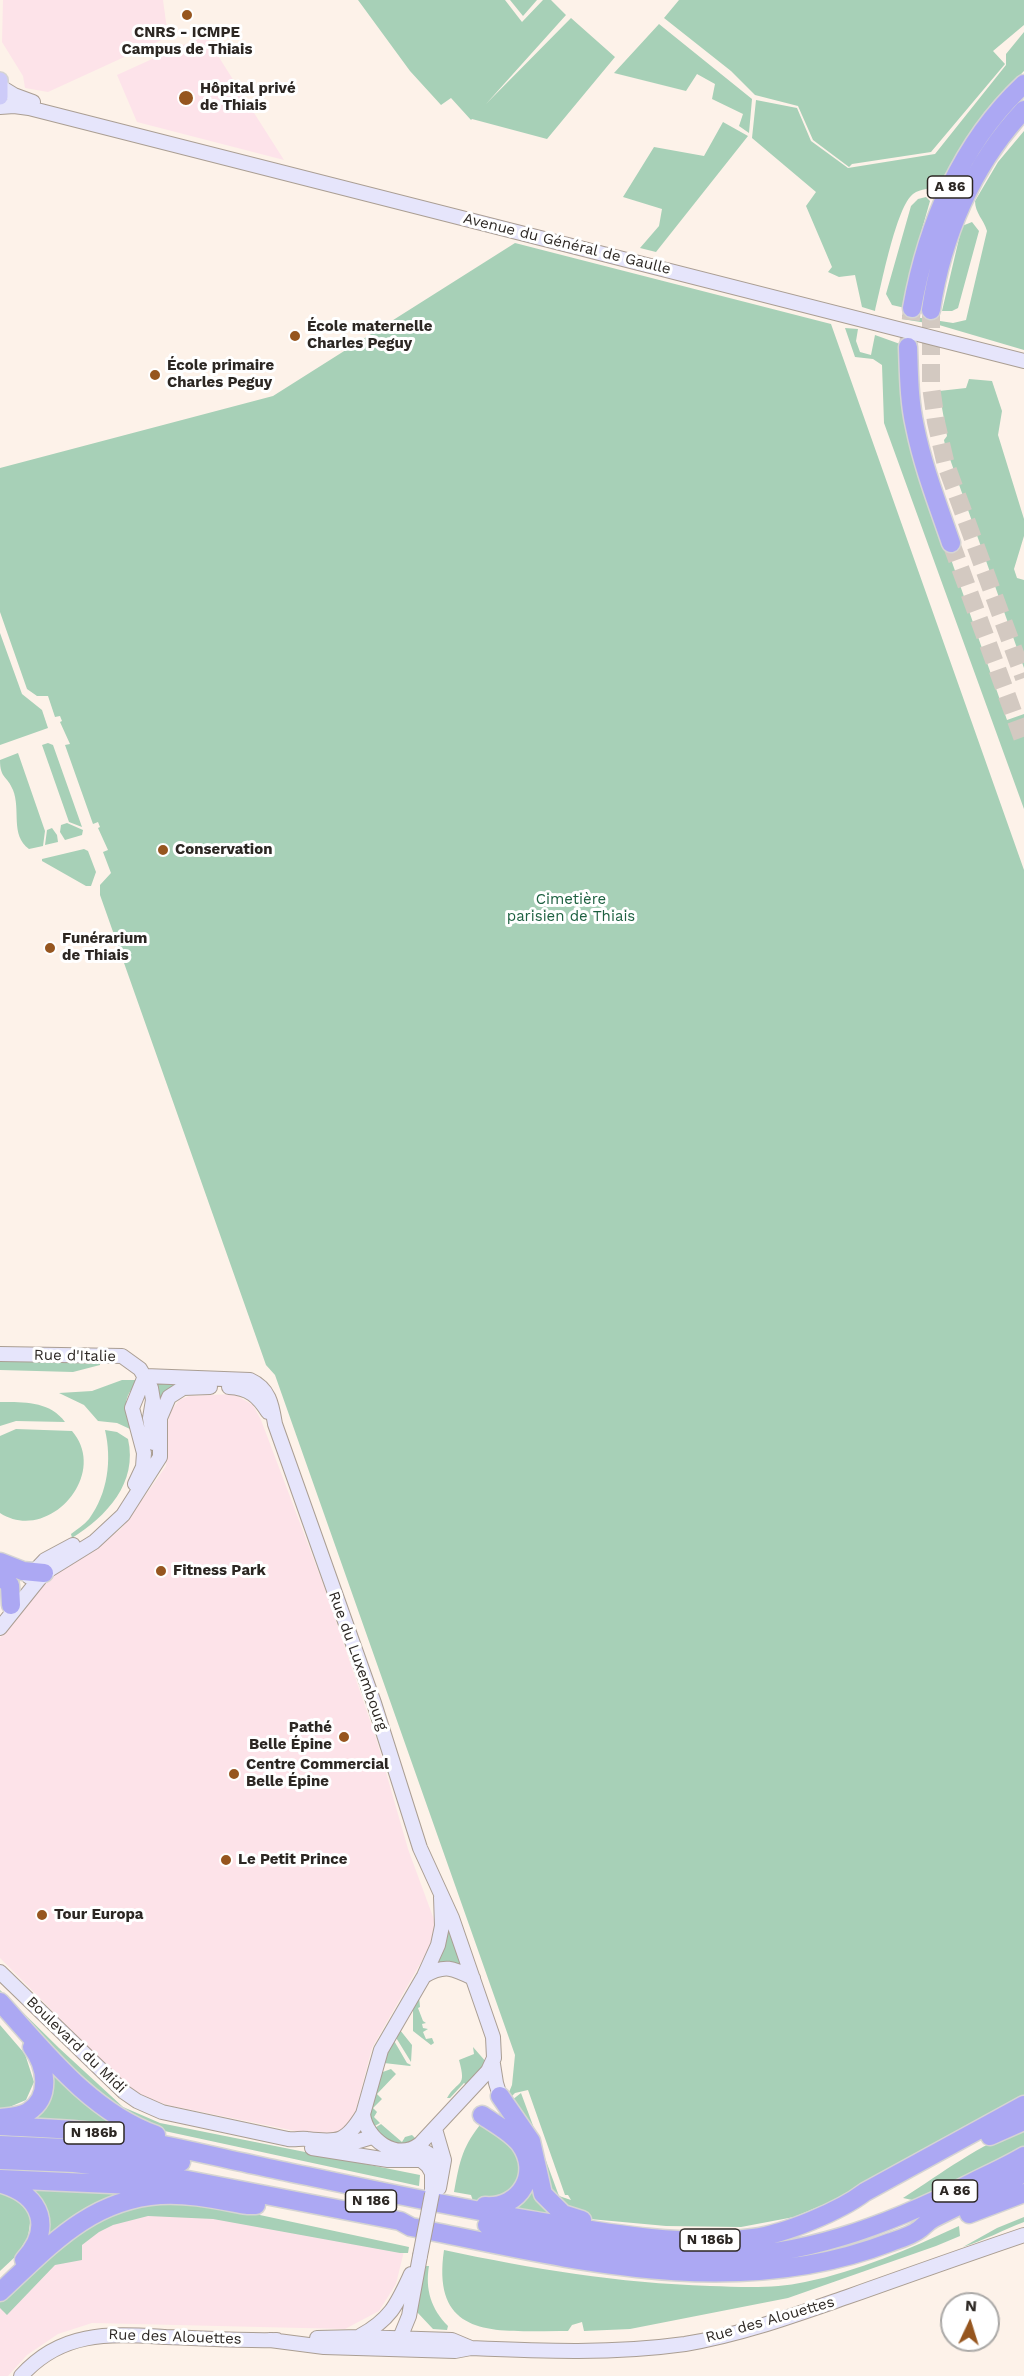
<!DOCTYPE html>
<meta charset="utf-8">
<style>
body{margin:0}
#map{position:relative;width:1024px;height:2376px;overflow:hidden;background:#fdf2e9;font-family:"Work Sans",sans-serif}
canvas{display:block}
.north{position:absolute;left:940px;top:2292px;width:60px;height:60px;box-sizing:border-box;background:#fff;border:2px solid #aba9a7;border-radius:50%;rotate:4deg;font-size:16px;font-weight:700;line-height:24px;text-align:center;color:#2c2723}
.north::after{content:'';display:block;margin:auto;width:21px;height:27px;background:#96561f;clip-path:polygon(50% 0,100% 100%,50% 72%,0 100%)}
</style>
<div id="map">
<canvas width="1024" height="2376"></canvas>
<div class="north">N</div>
</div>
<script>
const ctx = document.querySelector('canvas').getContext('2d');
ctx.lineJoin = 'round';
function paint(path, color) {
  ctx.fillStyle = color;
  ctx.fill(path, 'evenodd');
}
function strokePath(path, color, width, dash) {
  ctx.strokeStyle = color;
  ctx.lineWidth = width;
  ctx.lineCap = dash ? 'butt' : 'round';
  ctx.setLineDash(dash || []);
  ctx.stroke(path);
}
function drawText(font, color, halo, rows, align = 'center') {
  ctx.font = font + ' "Work Sans",sans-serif';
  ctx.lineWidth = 6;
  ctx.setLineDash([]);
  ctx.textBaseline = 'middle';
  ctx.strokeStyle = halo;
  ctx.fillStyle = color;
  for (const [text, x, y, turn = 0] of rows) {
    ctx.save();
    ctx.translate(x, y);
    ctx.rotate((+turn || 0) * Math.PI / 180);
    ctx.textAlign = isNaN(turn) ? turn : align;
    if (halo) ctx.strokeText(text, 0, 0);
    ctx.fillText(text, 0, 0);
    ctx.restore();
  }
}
paint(new Path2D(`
 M3,0H163L168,37L48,92L25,88L23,76L2,42Z
 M234,1394L253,1405L261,1420L325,1589L377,1741L408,1849L436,1925L432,1943L372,2048L353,2121L336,2135H315L167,2105L143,2096L122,2081L0,1958V1638L31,1593L49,1575L120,1530L135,1510L166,1466L168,1422L171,1411L179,1400L189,1396Z
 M186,2209L404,2251L396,2284L379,2311L345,2329L92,2323L58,2334L27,2355L8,2376H0V2302L97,2219Z`), '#fde3e9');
paint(new Path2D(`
 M205,35L249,105L284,160L137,122L117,75Z`), '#fde3ea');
paint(new Path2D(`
 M358,0H505L522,22L543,0H551L566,15L486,104L571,18L615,57L547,139L472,119L471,120L451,98L441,105L410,71Z
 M510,0H537L523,16Z
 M679,0H1024V25L993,51L1005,64L931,152L852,164L849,167L813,140L798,106L755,95L731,71L664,18Z
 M659,24L752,99L749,133L739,126L743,114L712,99L715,84L697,74L686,91L614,73Z
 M1024,32V71L998,98L968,137L939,184C931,190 921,188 913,194C896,207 881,287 875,311L862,307L855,275L839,277L828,272L832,267L806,206L816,192L752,138L756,100L797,108L811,141L848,168L935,154L1006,65V54Z
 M723,122L748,136L656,252L640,248L659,226L662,209L623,197L654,147L704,156Z
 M1024,131V350L939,325L902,319V315L953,323L966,320L987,231C984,220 975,213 975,201L998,162Z
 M926,197L930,201L911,268L905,308L892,305L886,294L911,206L918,199Z
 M972,222L979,231L958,308L952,311H942L962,226Z
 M515,243L831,324L1024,870V2097L842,2197L794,2217L741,2227L666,2226L590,2219L550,2198L512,2100L521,2093L559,2196L571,2200L568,2195H565L528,2090L515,2093L508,2100L507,2097L512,2085L515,2055L275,1375L266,1365L100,895V885L111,873L103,852L108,850L98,828L100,827L98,822L93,824L65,745L70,744L60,722L62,721L60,716L55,717L48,696H37L27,689L0,612V468L273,396Z
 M845,328L858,329L856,341L860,352L871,355L875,335L900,344L915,456L1007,720L1024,714V809L884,423L882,365L873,359L855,357Z
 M969,379L992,381L1002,411L998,435L1024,519V536L1014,569L1017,578L1024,580V668L945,445L944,440L947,436L939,391L966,388Z
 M0,633L22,694L42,710L48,728L0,745Z
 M48,743L53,745L82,827L69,822L42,745Z
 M18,753L45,831L43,846L29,849C10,835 21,810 13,790C7,775 0,779 0,760Z
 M67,823L83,830L82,835L65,840L60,832L61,825Z
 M52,828L57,835L58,842L45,845L47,830Z
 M84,849L88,851L96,872L91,886H86L42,861V859Z
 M0,1360L100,1364V1365L73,1372L0,1370Z
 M122,1380H136L138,1383C122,1396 124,1411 132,1427L130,1429L117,1423L98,1421L84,1405L59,1393L92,1391Z
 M155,1381L184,1382L157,1412Z
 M0,1402C23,1402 50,1401 65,1422L16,1421L0,1426Z
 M16,1429L72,1431C110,1475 48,1544 0,1513V1436Z
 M105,1430L117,1432L128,1439C138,1483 107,1516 72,1538L71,1534C77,1529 84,1525 89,1519C108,1493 112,1460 105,1430Z
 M449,1921L466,1968L432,1965Z
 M0,1990L59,2048L123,2107L160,2123L420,2175L419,2186L146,2127L108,2103L0,1997Z
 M419,1997L420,2007L418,2008L423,2021L426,2023L422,2024L423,2028L428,2029L423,2032L426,2039L432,2038L434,2043L431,2045L413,2031V2006Z
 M0,2025L25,2054L34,2082L26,2100L0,2111Z
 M400,2030L412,2045L411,2062L395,2036Z
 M393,2039L407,2063L411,2065L410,2066L384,2063Z
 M473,2047L487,2063L469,2087L464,2083L450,2098H447C458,2079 467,2089 459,2060L474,2054Z
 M43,2059L118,2122L117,2127L31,2119Z
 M391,2069L396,2074L377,2094L382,2099L373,2108L377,2112L374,2117L380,2123L373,2127L369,2116L380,2073Z
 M483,2121L512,2143L523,2164L516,2192L487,2202L473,2201L471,2195L454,2192C460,2160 462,2147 483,2121Z
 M381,2124L402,2142L405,2137L412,2135L416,2139C398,2149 388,2140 373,2129Z
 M1024,2128V2147L917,2201L903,2198C942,2173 980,2144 1024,2128Z
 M531,2185L556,2217L512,2210Z
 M27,2186L153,2190L36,2253Z
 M0,2192L20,2199L31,2216L28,2237L16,2256L0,2271Z
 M170,2201L204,2203L409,2247L408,2253H400L213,2219L148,2216L113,2225L99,2232L82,2245V2260L55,2265L7,2315L0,2308V2298L55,2247L126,2205Z
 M1024,2217V2222C1003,2230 985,2240 963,2247L997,2228Z
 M959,2226L960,2236L936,2246L788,2298L630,2329L584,2331L582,2322L572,2325L568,2331C503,2330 430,2344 444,2250C533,2269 618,2283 710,2286C742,2287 774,2289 805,2282C859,2271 909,2249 959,2226Z
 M426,2266H429C425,2289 431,2309 448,2326L447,2330L433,2329L417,2312L420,2290Z`), '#a7d0b7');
strokePath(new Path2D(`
 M931,310V386L936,422L946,465L1024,678
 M908,347L912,308
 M951,543L1024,742`), '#d3c9c1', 18, [18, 9]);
const secondary = new Path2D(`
 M1,87L14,95L33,102
 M0,107L14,106L29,108L1024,361
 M0,1354L122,1356L140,1369L151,1388L153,1400L150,1418L154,1443
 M145,1376L250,1380C270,1389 272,1406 275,1424L374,1703L420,1848L452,1918L493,2037L494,2058L488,2071L420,2144C396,2162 366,2139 363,2114L381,2050L424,1976L438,1945L442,1926L441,1897
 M229,1387C249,1388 258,1396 268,1412
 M135,1484L143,1467L144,1453L132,1408L145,1376
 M29,1577L45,1560L73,1545
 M0,1628L44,1573L94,1542L123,1515L160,1457V1418L169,1397L183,1388L210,1387
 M0,1972L124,2092L137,2101L162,2112L288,2139C295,2140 301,2138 307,2139C339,2143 346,2142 363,2114
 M424,1976C445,1964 453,1968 473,1978
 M493,2064L496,2083L500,2096
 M435,2129L444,2160L439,2188
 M312,2148L388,2160H421L428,2166L432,2173V2194
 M415,2148C430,2151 437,2158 432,2173
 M332,2149L372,2137
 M360,2336C391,2319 397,2304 411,2274
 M317,2338L359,2337L452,2340L471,2348
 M270,2340L324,2347L455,2351L471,2348C542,2351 614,2354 685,2344C740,2335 795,2315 847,2297C906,2276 965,2255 1024,2235
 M392,2341L400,2338L409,2316L420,2256
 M21,2376C62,2330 110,2334 166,2337C203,2338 240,2341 277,2340`);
const primary = new Path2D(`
 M0,80V97`);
const highway = new Path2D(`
 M912,308C927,225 961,143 1024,84
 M931,310C942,236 973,164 1024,110
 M908,347C909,374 909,401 915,427C923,467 938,505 951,543
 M0,1562L23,1571L44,1573
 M0,1575L10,1585L11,1605
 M0,2002C45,2052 91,2112 156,2135
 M500,2096L531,2141L543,2194L563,2214L582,2220
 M482,2115C495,2124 511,2132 520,2144C541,2173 520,2209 485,2206
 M0,2118C9,2117 20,2117 28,2112C52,2097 46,2066 32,2047
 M0,2126C30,2128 61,2128 91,2132C149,2140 207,2155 264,2167C355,2186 445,2206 536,2221C607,2233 681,2247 753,2238C785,2234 840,2211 865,2192L1024,2105
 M990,2136L1024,2121
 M0,2145L106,2150L181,2162
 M0,2160L74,2163L141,2171L400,2221L411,2227C570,2259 733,2303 891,2242C900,2239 913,2235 920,2229C925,2225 928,2221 934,2218C964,2203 995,2189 1024,2173
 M0,2179L155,2186L177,2188
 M2,2184C42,2196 53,2228 24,2260
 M969,2214L1024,2193
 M487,2225C558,2239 630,2254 703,2256C798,2260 888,2225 971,2183C989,2174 1007,2166 1024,2156
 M0,2292C49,2247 89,2200 160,2195C189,2193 219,2200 247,2205H256`);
strokePath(secondary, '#aa9e93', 16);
strokePath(primary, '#d5d4d3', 18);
strokePath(highway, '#d5d4d3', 21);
strokePath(secondary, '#e6e5fb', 14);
strokePath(primary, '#cdcbf8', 15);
strokePath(highway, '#aca8f3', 18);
const secondaryBridge = new Path2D(`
 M420,2256L432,2194`);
strokePath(secondaryBridge, '#aa9e93', 16, []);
strokePath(secondaryBridge, '#e6e5fb', 14);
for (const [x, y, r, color] of [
 [187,15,6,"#96561f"],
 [186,98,8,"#96561f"],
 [295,336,6,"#96561f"],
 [155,375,6,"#96561f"],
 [163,850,6,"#96561f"],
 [50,948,6,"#96561f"],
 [161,1571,6,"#96561f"],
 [344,1737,6,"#96561f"],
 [234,1774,6,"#96561f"],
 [226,1860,6,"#96561f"],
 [42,1915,6,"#96561f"]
]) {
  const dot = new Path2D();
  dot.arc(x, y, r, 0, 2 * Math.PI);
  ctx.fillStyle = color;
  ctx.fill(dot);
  strokePath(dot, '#fff', 2);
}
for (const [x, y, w] of [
 [950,187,45],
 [94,2133,60],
 [955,2191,45],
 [371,2201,51],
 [710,2240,60]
]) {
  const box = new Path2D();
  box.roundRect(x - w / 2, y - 11, w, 22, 4.5);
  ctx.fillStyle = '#fff';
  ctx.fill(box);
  strokePath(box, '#2c2723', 1.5);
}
drawText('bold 14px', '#2c2723', null, [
 ["A 86",950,187],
 ["N 186b",94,2133],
 ["A 86",955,2191],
 ["N 186",371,2201],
 ["N 186b",710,2240]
]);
drawText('bold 15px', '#2c2723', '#fff', [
 ["CNRS - ICMPE",187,33,"center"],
 ["Campus de Thiais",187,50,"center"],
 ["Hôpital privé",200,89],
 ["de Thiais",200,106],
 ["École maternelle",307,327],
 ["Charles Peguy",307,344],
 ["École primaire",167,366],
 ["Charles Peguy",167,383],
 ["Conservation",175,850],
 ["Funérarium",62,939],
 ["de Thiais",62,956],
 ["Fitness Park",173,1571],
 ["Pathé",332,1728,"right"],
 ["Belle Épine",332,1745,"right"],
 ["Centre Commercial",246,1765],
 ["Belle Épine",246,1782],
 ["Le Petit Prince",238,1860],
 ["Tour Europa",54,1915]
], 'left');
drawText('15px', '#2c2723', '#fff', [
 ["Avenue du Général de Gaulle",567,244,14],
 ["Rue d'Italie",75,1356,1],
 ["Rue du Luxembourg",358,1661,70],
 ["Boulevard du Midi",76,2045,44],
 ["Rue des Alouettes",770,2320,-16],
 ["Rue des Alouettes",175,2337,2]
]);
drawText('15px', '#1e6141', '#fff', [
 ["Cimetière",571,900],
 ["parisien de Thiais",571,917]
]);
</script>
